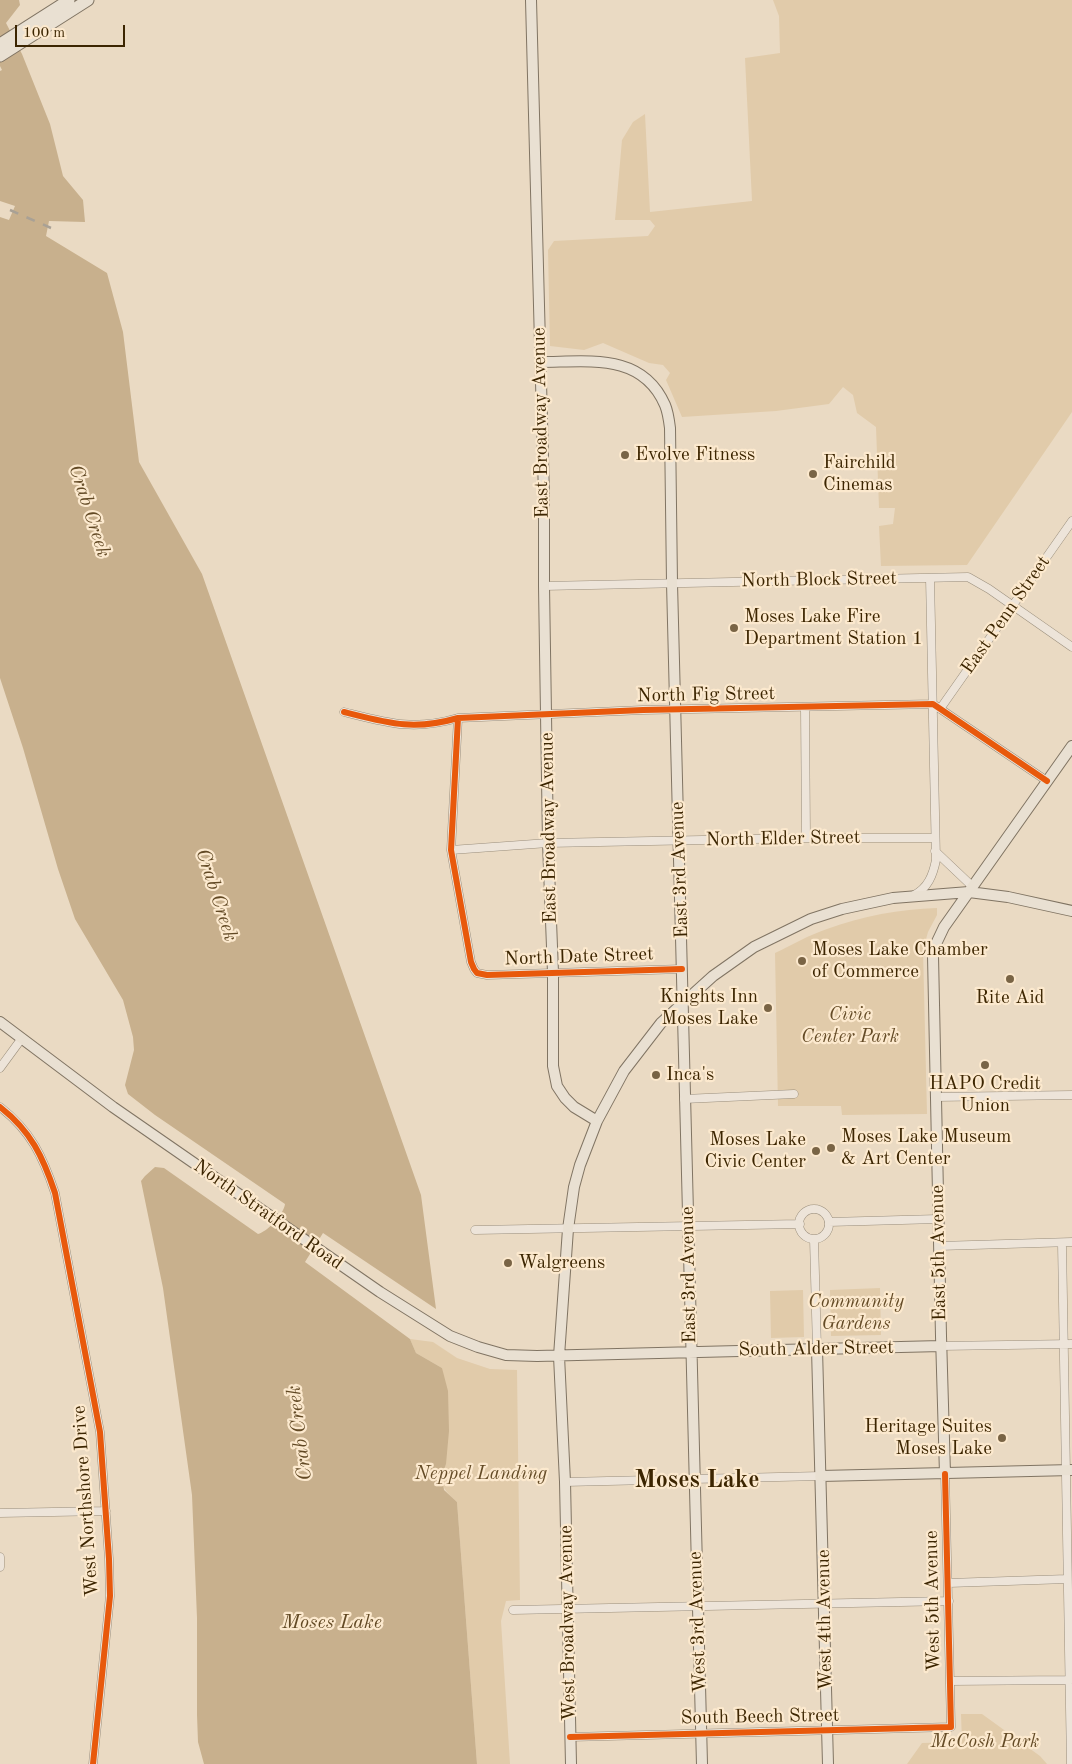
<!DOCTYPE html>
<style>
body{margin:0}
#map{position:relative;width:1072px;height:1764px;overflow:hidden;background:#eadac3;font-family:"Old Standard TT",serif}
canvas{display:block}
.scale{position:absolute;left:15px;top:25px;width:110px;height:22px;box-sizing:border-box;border:2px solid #3c2501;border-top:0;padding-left:6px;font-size:15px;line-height:18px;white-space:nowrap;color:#3c2501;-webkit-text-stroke:4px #fce9ce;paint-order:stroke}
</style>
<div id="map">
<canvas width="1072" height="1764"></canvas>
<div class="scale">100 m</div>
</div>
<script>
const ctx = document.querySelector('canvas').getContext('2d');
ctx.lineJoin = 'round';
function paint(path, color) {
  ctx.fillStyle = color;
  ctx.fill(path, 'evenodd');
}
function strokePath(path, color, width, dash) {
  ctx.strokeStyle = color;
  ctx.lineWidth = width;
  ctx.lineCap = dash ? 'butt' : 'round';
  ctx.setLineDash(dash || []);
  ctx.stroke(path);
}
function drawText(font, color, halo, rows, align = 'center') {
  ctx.font = font + ' "Old Standard TT",serif';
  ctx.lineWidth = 4.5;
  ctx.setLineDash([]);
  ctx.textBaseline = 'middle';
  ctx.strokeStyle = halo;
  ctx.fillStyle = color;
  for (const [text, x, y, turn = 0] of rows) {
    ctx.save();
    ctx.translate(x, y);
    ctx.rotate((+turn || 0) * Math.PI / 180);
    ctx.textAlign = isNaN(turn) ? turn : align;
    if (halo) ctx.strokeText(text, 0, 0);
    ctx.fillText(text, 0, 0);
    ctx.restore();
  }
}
paint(new Path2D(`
 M773,0H1072V412L967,565L881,566L879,526L893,524L895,508H879L876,427L857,413L853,395L843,387L829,404L776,411L682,417L666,380L670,373L663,365L649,363L603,343L584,350L550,346L548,250L554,241L648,236L655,226L650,220H615L622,140L633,122L645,114L650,212L752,201L745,58L780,53L779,16Z
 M937,908V915L928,932L923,950L927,1114L842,1115L841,1106H778L775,953C792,945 809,935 827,929C862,916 900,909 937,908Z
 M880,1288L881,1335L831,1336L830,1290Z
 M803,1290L804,1337L771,1338L770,1291Z
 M410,1339L433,1342L457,1358L490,1369L517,1370L520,1600L506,1601L501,1621L510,1764H477L457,1502C442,1488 439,1485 446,1464L442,1368L416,1353Z
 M961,1714H982L1040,1756L1047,1764H907L922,1743L962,1742Z`), '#e1cbaa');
paint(new Path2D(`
 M0,0H19L20,5L6,23L22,54L50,124L63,176L83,200L85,222L49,221L46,236L107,273L123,332L139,462L202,574L421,1195L436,1309L323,1233L305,1262L410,1339L416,1353L442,1368L448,1391L449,1431L446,1464L442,1477L444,1490L457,1502L477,1764H204L198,1742L197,1715V1618L192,1495L163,1288L141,1181L145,1176L155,1167L164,1168L258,1234C267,1232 284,1214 285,1204L155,1115L128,1094L125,1085L134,1050L133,1037L123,1000L75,919L58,869L23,748L0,678V217L9,220L15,206L0,201V71L2,70L0,66Z`), '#c8b08d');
const minor = new Path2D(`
 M544,586L968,577L989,589L1072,647
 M805,708L806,838
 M940,709L1072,521
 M344,712C388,723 413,731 458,718L643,710L933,704L1047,781
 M458,718L451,850L471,962L474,969L477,973L487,975L682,969
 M451,850L548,843L806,838H934
 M935,851L973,887
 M914,895C928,888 933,875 936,860L930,578
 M0,1068L22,1038
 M936,1097L1072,1095
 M684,1099L794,1094
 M0,1107C31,1131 43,1157 55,1193L100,1432L109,1559L110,1596L93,1764
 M799 1224a15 15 0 1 1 30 0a15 15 0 1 1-30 0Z
 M829,1222L938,1219
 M475,1230L800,1224
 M814,1239L817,1349
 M1062,1243L1071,1764
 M939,1246L1072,1242
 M941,1346L1072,1344
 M565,1482L821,1476
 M0,1513L106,1511
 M0,1557V1567
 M949,1583L1067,1579
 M513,1610L949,1601
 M950,1681L1069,1680
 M570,1737L951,1727L945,1474`);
const major = new Path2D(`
 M531,0L544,496V586L548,843L553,973V1066L557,1086L565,1098L574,1107L597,1121
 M540,362C588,362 642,352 665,405C668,412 669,420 670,428L672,583L702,1764
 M0,1022L113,1107L380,1292L450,1336L478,1347L506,1355L537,1356L941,1346
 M817,1349L828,1764
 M945,1474L941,1336L933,956L935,946L944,927L1072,746
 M821,1476L1072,1470
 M571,1764L565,1482L559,1356L568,1229L574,1187L580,1165L597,1121L624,1071L661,1023L713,976L754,947L811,919L842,909L893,898L969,892L1008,897L1072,911`);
const highway = new Path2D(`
 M0,44L69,0
 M0,56L88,0`);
strokePath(minor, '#9a8e7c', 9);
strokePath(major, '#807463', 12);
strokePath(highway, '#807463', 13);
strokePath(minor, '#ede4d9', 8);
strokePath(major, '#e9e0d2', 10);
strokePath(highway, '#e9e0d2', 11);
strokePath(new Path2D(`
 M10,210L51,228`), '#a9a195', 2.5, [9, 9]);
strokePath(new Path2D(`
 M344,712C388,723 413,731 458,718L643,710L933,704L1047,781
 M458,718L451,850L471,962L474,969L477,973L487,975L682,969
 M0,1107C31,1131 43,1157 55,1193L100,1432L109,1559L110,1596L93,1764
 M570,1737L951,1727L945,1474`), '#e8590c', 6);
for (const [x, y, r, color] of [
 [625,455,5,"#796445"],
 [813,474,5,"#796445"],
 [734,628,5,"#796445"],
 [802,961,5,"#796445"],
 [1010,979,5,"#796445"],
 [768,1008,5,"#796445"],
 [985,1065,5,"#796445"],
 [656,1075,5,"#796445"],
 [831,1148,5,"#796445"],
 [816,1151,5,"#796445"],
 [508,1263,5,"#796445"],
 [1002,1438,5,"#796445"]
]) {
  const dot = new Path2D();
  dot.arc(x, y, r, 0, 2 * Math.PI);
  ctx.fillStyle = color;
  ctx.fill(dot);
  strokePath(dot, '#fce9ce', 2);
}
drawText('19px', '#3c2501', '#fce9ce', [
 ["East Broadway Avenue",541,423,-91],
 ["North Block Street",819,580,-1],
 ["East Penn Street",1006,615,-55],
 ["North Fig Street",706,695,-1],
 ["East Broadway Avenue",549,828,-91],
 ["North Elder Street",783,839,-1],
 ["East 3rd Avenue",680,870,-92],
 ["North Date Street",579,957,-2],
 ["North Stratford Road",268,1215,35],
 ["East 5th Avenue",939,1253,-91],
 ["East 3rd Avenue",689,1275,-91],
 ["South Alder Street",816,1349,-1],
 ["West Northshore Drive",86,1501,-94],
 ["West 5th Avenue",933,1601,-91],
 ["West 4th Avenue",825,1620,-91],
 ["West 3rd Avenue",698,1622,-92],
 ["West Broadway Avenue",568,1623,-91],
 ["South Beech Street",760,1717,-1]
]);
drawText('19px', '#3c2501', '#fce9ce', [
 ["Evolve Fitness",635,455],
 ["Fairchild",823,463],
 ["Cinemas",823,485],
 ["Moses Lake Fire",744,617],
 ["Department Station 1",744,639],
 ["Moses Lake Chamber",812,950],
 ["of Commerce",812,972],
 ["Knights Inn",758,997,"right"],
 ["Moses Lake",758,1019,"right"],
 ["Rite Aid",1010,998,"center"],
 ["Inca's",666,1075],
 ["HAPO Credit",985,1084,"center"],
 ["Union",985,1106,"center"],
 ["Moses Lake Museum",841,1137],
 ["& Art Center",841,1159],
 ["Moses Lake",806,1140,"right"],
 ["Civic Center",806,1162,"right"],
 ["Walgreens",518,1263],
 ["Heritage Suites",992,1427,"right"],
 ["Moses Lake",992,1449,"right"]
], 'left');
drawText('italic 19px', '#644b26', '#fce9ce', [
 ["Civic",850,1015],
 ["Center Park",850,1037],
 ["Community",856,1302],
 ["Gardens",856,1324],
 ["Neppel Landing",481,1474],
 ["McCosh Park",985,1742]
]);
drawText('italic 20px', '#624924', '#fce9ce', [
 ["Crab Creek",89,511,72],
 ["Crab Creek",216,895,72],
 ["Crab Creek",300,1433,-97],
 ["Moses Lake",332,1623]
]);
drawText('bold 24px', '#3c2501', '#fce9ce', [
 ["Moses Lake",697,1481]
]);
</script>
